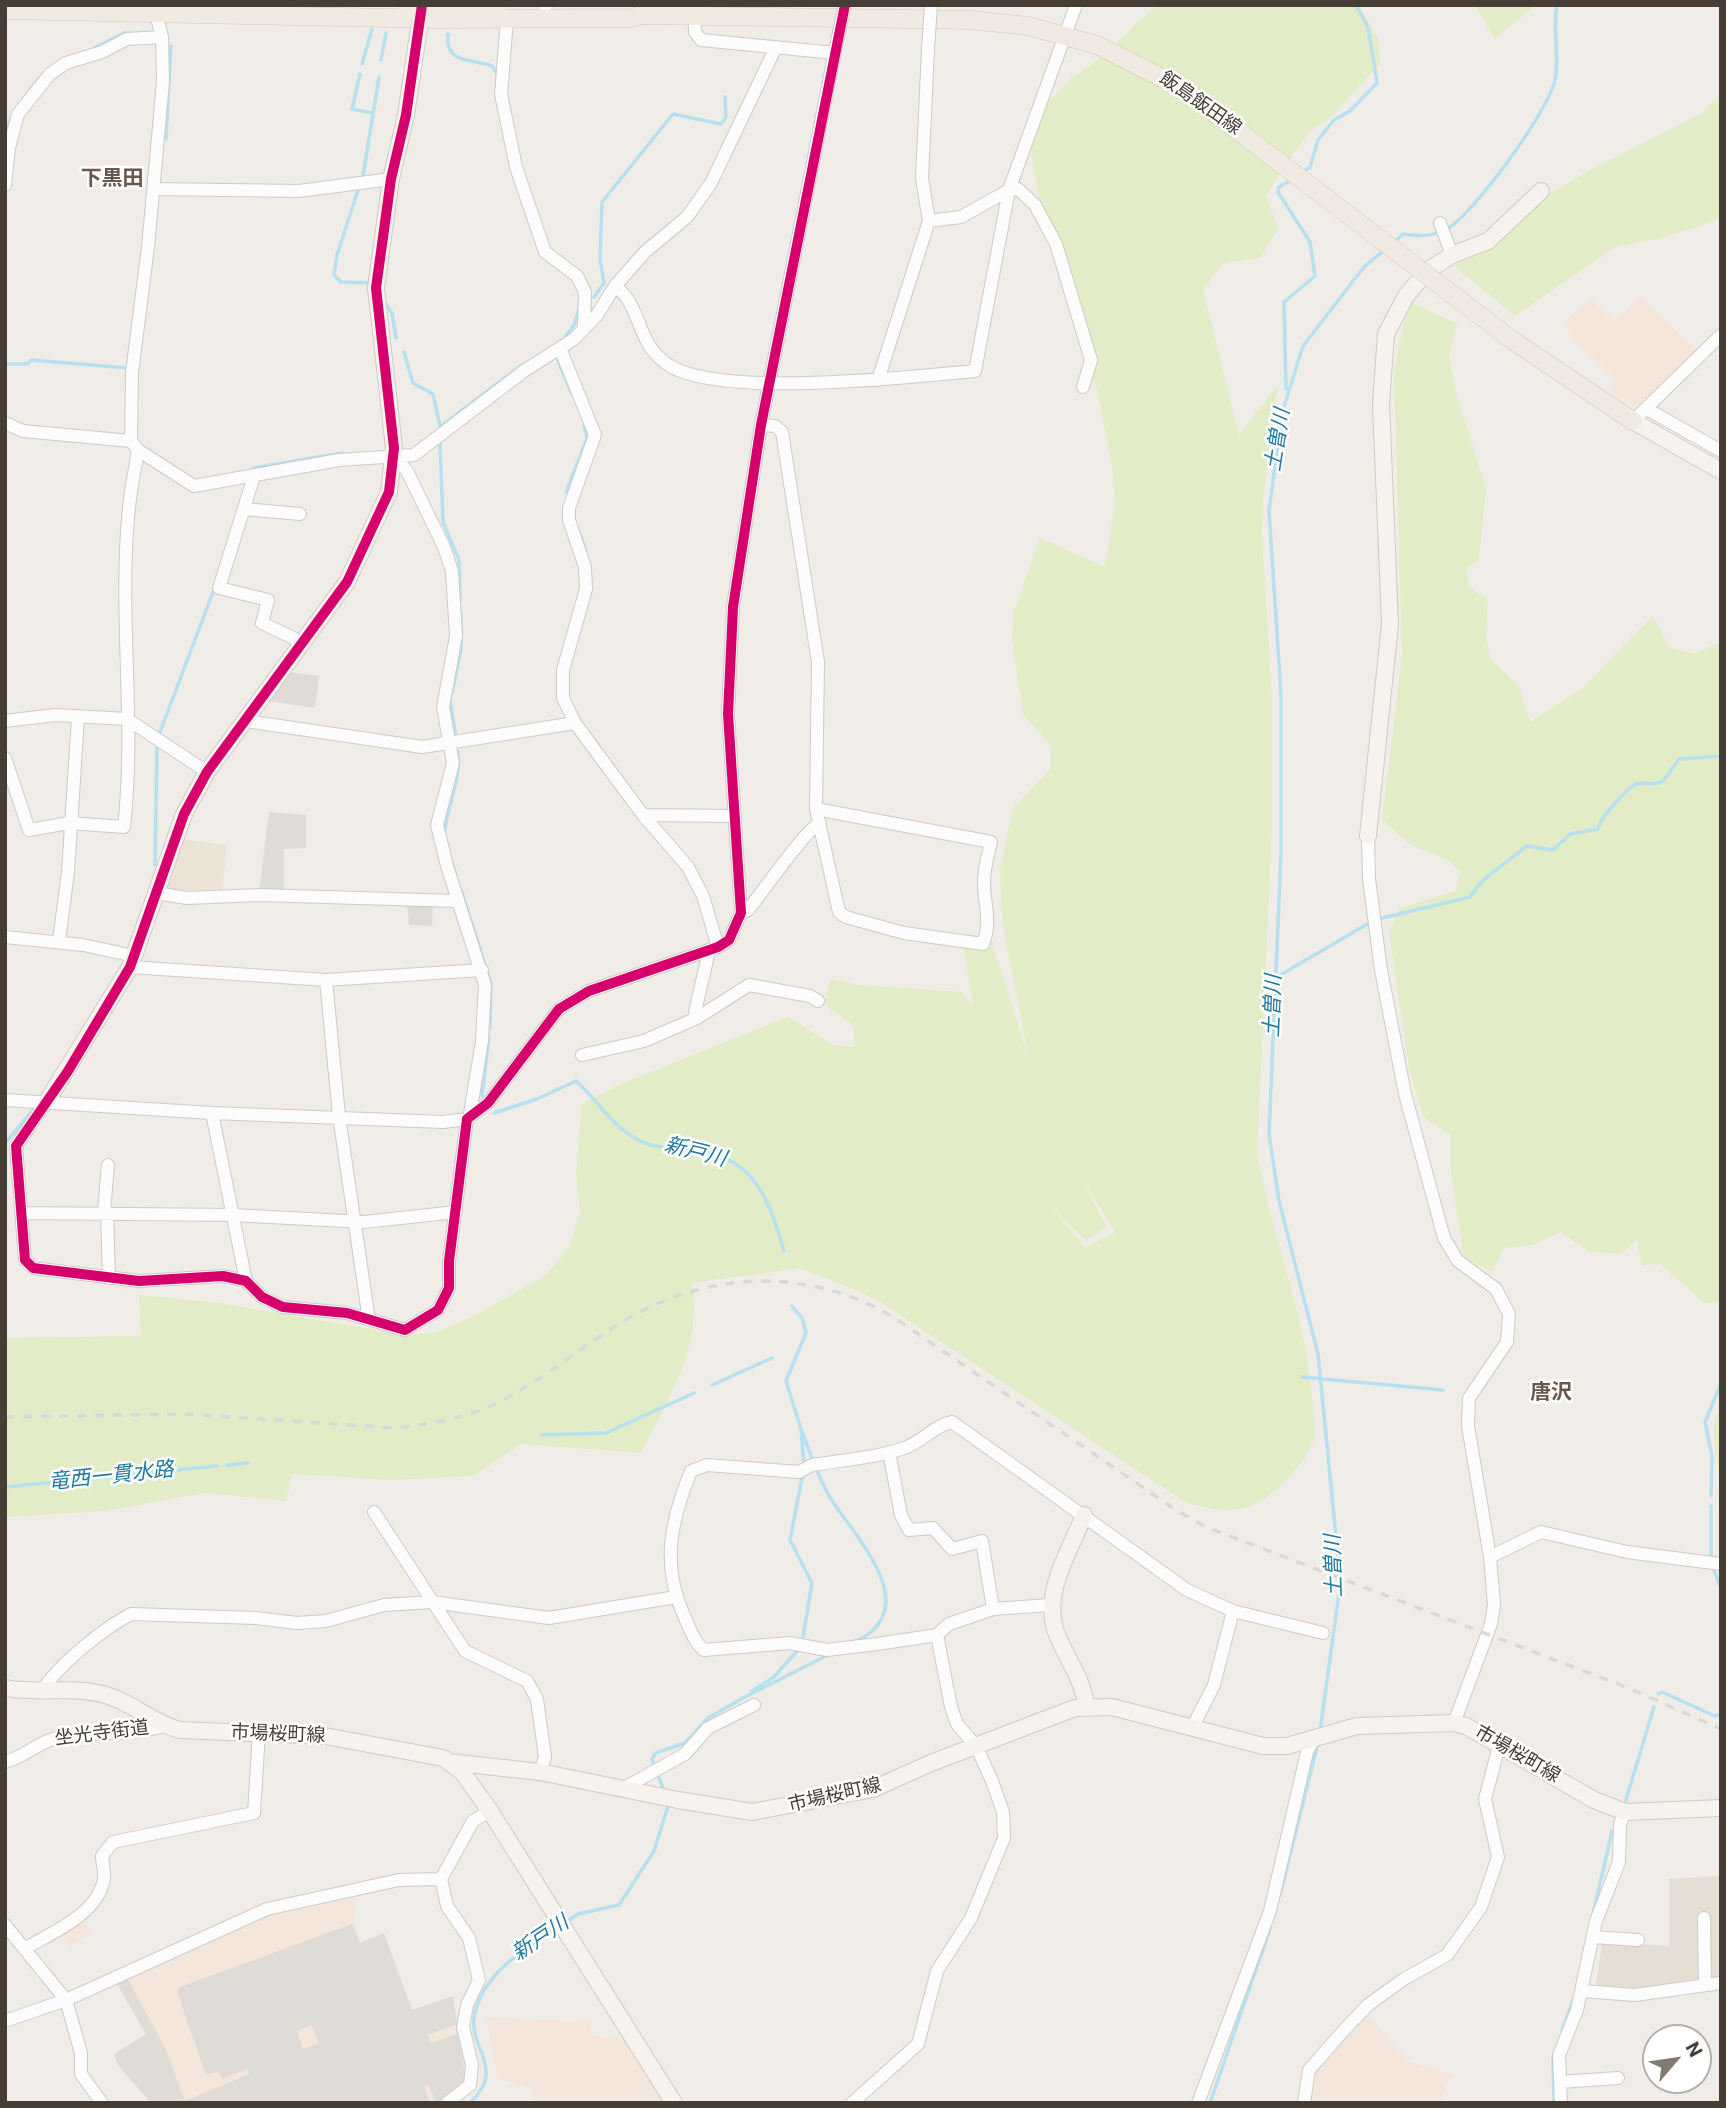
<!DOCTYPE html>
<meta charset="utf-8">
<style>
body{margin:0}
#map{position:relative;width:1726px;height:2108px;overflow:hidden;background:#f0ede8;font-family:Roboto,sans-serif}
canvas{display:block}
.frame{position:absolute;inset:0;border:7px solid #463d34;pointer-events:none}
.north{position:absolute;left:1642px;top:2024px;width:70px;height:70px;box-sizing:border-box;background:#fff;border:2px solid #b5b1ae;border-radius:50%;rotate:61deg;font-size:19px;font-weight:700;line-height:28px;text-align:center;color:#463d34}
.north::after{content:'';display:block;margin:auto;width:24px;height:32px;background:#827b73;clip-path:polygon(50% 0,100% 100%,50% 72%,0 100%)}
</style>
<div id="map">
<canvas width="1726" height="2108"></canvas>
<div class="frame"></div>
<div class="north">N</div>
</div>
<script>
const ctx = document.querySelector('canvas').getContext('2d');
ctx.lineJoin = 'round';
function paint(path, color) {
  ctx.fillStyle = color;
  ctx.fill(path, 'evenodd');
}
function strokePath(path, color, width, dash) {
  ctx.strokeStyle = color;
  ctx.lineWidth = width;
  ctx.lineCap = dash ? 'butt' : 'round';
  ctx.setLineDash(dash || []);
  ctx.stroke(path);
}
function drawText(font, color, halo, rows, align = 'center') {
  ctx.font = font + ' Roboto,"Noto Sans JP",sans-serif';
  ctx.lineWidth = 5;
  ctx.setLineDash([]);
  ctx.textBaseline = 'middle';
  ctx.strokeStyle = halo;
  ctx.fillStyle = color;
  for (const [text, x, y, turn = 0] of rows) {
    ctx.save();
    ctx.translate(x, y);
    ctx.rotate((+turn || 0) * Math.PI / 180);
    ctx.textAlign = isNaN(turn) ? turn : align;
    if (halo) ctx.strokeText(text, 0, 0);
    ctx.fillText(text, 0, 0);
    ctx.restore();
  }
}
paint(new Path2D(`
 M1721,1876V1979L1695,1980L1648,1990L1599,1989L1596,1983L1602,1944L1607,1942L1669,1946V1879Z`), '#e5ded5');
paint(new Path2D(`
 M1641,297L1697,351L1639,409L1609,392L1617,379L1576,343L1564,321L1591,299L1614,321Z
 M356,1897L354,1923L360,1942L384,1933L412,2010L453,1996L466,2065L439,2103H151L118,2065L114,2054L146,2034L117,1984L269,1915Z
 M83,1919L91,1932L70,1947L60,1933Z
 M1367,2013L1408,2062L1452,2074L1439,2103H1311L1315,2069Z
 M486,2017L591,2022L592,2035L626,2040L667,2103H533V2089L498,2078Z`), '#f4e6da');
paint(new Path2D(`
 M180,839L227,845L222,893L166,889Z`), '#ece3d7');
paint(new Path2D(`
 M1157,5H1358L1379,40L1380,64L1331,117L1308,133L1266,195L1278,229L1260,258L1224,263L1203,289L1239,435L1278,385L1263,499L1262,534L1272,699V828L1257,1153C1272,1239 1308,1320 1313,1408C1314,1417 1317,1431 1314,1439C1308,1457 1290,1478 1276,1490C1246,1515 1224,1513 1187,1503L880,1302L856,1290L799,1268L692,1283C702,1347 669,1398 641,1453L521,1444L473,1476L391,1480L292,1474L286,1501L205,1493L105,1511L5,1517V1338L141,1336L139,1295L220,1303L405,1335L437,1332L476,1315L546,1275L570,1246L580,1212L576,1171L582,1104L621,1084L788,1017L833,1045L854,1047V1026L824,1004L830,979L858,985L962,992L973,1005L963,943L982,944L988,931L1029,1059L1002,921L1000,869L1012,810L1051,768V746L1023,714L1012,639L1013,615L1040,538L1105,567L1115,504L1112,467L1096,385L1043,218L1030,148L1035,115L1072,78L1098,60ZM1082,1179L1115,1232L1085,1248L1050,1205L1086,1241L1106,1227Z
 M1475,5H1535L1495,39Z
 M1721,93V219L1662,238L1615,247L1515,316L1454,266L1490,249L1546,196L1597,166L1702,113Z
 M1408,301L1457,324L1449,354L1456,393L1486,489L1479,560L1467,568L1468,586L1488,600L1486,636L1490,658L1519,686L1530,722L1583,688L1653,616L1669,647L1694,654L1721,642V1301L1704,1303L1661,1264L1642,1265L1637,1240L1620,1254L1590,1252L1560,1232L1533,1245L1504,1248L1492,1272L1464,1257L1451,1173V1135L1423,1117L1409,1067L1389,932L1400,908L1456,891L1460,871L1446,859L1411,845L1382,820L1402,656L1394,370Z
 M1721,1405V1492L1713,1426Z`), '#e2ecc6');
paint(new Path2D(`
 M290,672L319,676L315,708L268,701Z
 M269,812L306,815V848L284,849V892L259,891Z
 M407,906L433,907L432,926L409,925Z
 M352,1924L360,1943L384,1933L412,2010L453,1996L457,2024L428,2035L431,2043L459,2033L466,2084L439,2103H436L428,2084L424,2086L430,2103H151L118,2065L114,2054L146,2034L117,1984L128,1979L166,2050L185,2101L249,2074L247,2069L222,2079L219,2072L206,2075L177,1992L180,1987ZM312,2025L318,2043L303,2049L297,2031Z`), '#dfdcd8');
strokePath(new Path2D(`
 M448,34C445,65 471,58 492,66L498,75
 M94,48L124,33H131
 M381,60L386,33
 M362,64L372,29
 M360,74L352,109L373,113
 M29,91L39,78
 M5,134L11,119
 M166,139L171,46
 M1303,172L1310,167L1318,140L1334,120L1350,111L1377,83L1368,27L1356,5
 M363,176L379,77
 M358,190L337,255L334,275L341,282L368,283
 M1393,243L1403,234C1418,236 1431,237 1445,230C1472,217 1549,110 1555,80C1560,55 1552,29 1557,5
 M594,297L604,283L600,259L602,202L673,114L721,124L726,117L725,97
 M385,303L392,313L396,338
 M564,339L574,325L579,309
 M404,352L413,383L433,394L440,426
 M558,361L572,394
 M5,364H27L31,360L128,368
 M1286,389L1284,302L1315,276L1310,242L1278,192L1279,187L1291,180
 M440,427L522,365
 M440,444L443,522L459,560L460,600
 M253,468L342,453
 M566,492L587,439L584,424
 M579,532L586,551
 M452,693L461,650V614
 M450,700L456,737
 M5,712L6,714
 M160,732L215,587
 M444,835C447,807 461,780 458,752
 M451,859L456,875
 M155,865L157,744
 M461,890L491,983L490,1029
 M1378,919L1470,897C1487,871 1505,866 1526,846L1553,850L1570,834L1598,829C1600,818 1626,789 1636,784C1644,781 1654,787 1662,781C1669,776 1674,765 1679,759L1721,756
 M1275,978L1371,922
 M482,1096L489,1036
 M494,1113L537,1099L576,1081C597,1100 612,1126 638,1140C658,1150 681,1148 701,1151C757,1160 770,1204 784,1251
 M5,1143L34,1109
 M792,1306L802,1318L806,1333L786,1381L801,1429L804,1465
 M1302,1377L1443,1390
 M712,1385L772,1358
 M801,1429C810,1452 818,1478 831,1499C855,1537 925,1607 857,1641
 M542,1435L606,1433L694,1393
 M227,1465L248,1463
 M5,1487L217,1466
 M1711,1496L1712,1456L1705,1422L1721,1383
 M1711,1557V1506
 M1714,1570L1721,1589
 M803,1637L812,1583L790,1540L803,1473
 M752,1691L774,1677L797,1651
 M1658,1694L1662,1692L1715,1716L1721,1714
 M743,1698L828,1655
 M1320,1732L1340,1586L1338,1557L1318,1354L1279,1201L1269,1134L1281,853V694L1269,511L1282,413L1303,346L1364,267L1384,250
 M664,1791L652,1759L656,1753L685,1743L708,1718L743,1698
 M1625,1803L1654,1707
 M1280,1895L1318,1743
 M1594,1910L1612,1831
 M565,1923L578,1914L619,1905L654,1851L668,1806
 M1562,2030L1573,2001
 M1553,2057L1554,2103
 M470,2103C508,2067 466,2048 475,2012C487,1969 525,1950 558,1927
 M1210,2103L1270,1929`), '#b5e1f1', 3.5);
const street = new Path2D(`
 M694,5L695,32L701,40L835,53
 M545,9L546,5
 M507,20L501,94L516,167L545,252L577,276L585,292L584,327
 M5,185L9,148L18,114L50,74L66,63L102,52L127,39L162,37
 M154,189L299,191L391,179
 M929,221L961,217L1009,190L1018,189L1035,205L1056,244L1091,360L1083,387
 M1440,223L1452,255
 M615,286C643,307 635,342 667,364C717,399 909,377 975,371L1009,190L1076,5
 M560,348L595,435L569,508V520L585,567L586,589L563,670V698L575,723L643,815L688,867L703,896L718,947
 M878,380L929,221L922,178L928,49
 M1647,409L1721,451
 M1633,421L1721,335
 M5,423L23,431L131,441L138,450L194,486L339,460L414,455L524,371L574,339L597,315L615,286L645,252L687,217L711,183L776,47
 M761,425L775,426L782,432L818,662L816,809L839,912L846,917L904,933L983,944C992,921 984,905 984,882C984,868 988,855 991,842L816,809
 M131,441L132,373L148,247L163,82L162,37L154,6
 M394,456L407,471L444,547L452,571L456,636L443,707L453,763L437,825L447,866L485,985L482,1041L470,1114
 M254,476L219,588L268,600L262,623L304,643
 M244,509L300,514
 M5,721L55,715L127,719L207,772
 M246,721L422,747L575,723
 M5,758L29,830L69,823L124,827C136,721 118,614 129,507C131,488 135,469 138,450
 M643,815L734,816
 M1368,836L1369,879L1381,970L1405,1094L1444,1238L1458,1261L1496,1289L1509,1314L1507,1342L1469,1398L1468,1426L1490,1557L1494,1605L1491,1624L1454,1723
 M156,893L187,898L259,895L458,901
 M741,913L748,910C760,895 808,827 820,823
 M5,937L83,945L134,956
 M59,941L68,872L78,718
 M709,951L695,1012L697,1018L749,985L810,996L818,1001
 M130,967L326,980L482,970
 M326,980L339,1116L369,1320
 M582,1055L644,1041L697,1018
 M5,1100L212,1113L443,1122L467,1119
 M47,1101L16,1146L25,1260L33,1268L139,1281L223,1276L246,1281L262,1297L283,1307L347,1313L405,1330L438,1310L449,1288V1261L467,1119L488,1103L559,1009L589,991L718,947L729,940L741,913L728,714L733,607L761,425L836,46
 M212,1113L246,1281
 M104,1212L108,1165
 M107,1212L109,1278
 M21,1213L233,1215L364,1222L456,1212
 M889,1452L901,1515L909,1530L933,1528L952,1549L982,1541L993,1609
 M374,1512L465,1651L527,1681L537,1699L545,1757L540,1772
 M1490,1557L1541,1532L1627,1552L1721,1564
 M1050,1605L993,1609L949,1624L937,1635L877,1644L827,1650L790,1643L704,1650C694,1642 690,1629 685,1618C661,1566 670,1523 691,1471L707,1465L799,1472L812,1465C842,1460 876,1458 904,1448C922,1442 935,1425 952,1422L1187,1590L1233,1611L1323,1633
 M42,1691C58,1665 104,1628 131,1614L256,1618L297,1623L326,1621L384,1605L432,1602L549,1618L676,1597
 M1192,1728L1214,1685L1233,1611
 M5,1762C27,1756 41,1739 65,1736C97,1731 131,1736 163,1726
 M624,1788L685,1754L708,1728L754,1705
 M441,1879L447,1906L469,1938L479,1980L467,2005L463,2027L472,2065L470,2085L447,2103
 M1704,1918L1705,1984
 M5,1925L66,2000L81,2053V2074L102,2103
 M1593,1937L1638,1940
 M24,1949C51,1933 99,1914 104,1878C105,1871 102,1863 102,1856L113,1842L254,1813L259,1733
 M1582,1991L1635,1995L1721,1983
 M5,2021L66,2000L267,1909L399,1880L441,1879L473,1821L490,1811
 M1560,2082L1618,2078
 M852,2103L918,2044L937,1971L971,1918L1004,1838L1003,1812L992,1781L976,1746L957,1724L951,1707L937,1635
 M1198,2103L1270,1911L1307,1752L1313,1740
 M1304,2103L1309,2070L1344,2030L1368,2005L1404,1979L1447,1955L1481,1907L1498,1857L1485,1799L1499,1746
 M1561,2103L1559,2055L1577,2010L1596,1921L1619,1862L1620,1824L1625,1812`);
const secondary = new Path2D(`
 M1633,421L1721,471
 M1368,836L1390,624L1381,404L1386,334L1406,296L1427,271L1452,255L1488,241L1541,191
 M47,1101L130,967L184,814L207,772L347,582L389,492L394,448L376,288L391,179L406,115L422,8
 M1084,1515C1070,1551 1042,1593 1056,1632C1067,1661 1081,1674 1087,1707
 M5,1688C37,1694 71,1686 102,1694C131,1701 152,1723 180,1730L325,1736L443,1758L449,1762L540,1772L678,1800L752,1812L873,1789L931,1763L1075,1708L1112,1707L1263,1746H1287L1357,1726L1454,1723L1466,1726L1594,1800L1625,1812L1721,1808
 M449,1762L463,1773L490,1811L674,2103`);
const primary = new Path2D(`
 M406,5L497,8
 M5,10L436,19L633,18L640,15L971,20L1028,26L1097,45L1182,88
 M1512,340L1633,421`);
strokePath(street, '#cecbc6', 14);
strokePath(secondary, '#d1cac0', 18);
strokePath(primary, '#d3c6b4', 19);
strokePath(street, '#fdfcfc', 12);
strokePath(secondary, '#f6f3ee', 16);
strokePath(primary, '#f1eae2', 18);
strokePath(new Path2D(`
 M5,1417L184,1414L395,1428C431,1424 466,1418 499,1402C545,1379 584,1344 629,1318C712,1270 811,1268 893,1317L1176,1510L1206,1527L1626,1687L1721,1729`), '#d9d9d8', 3.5, [9, 9]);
const streetBridge = new Path2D(`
 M836,46L845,5
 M928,49L931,5`);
const primaryBridge = new Path2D(`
 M1182,88L1512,340`);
strokePath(streetBridge, '#cecbc6', 14, []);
strokePath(primaryBridge, '#d3c6b4', 19, []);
strokePath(streetBridge, '#fdfcfc', 12);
strokePath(primaryBridge, '#f1eae2', 18);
strokePath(new Path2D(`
 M422,5L406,115L391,179L376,288L394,448L389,492L347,582L207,772L184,814L130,967L68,1071L16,1146L25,1260L33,1268L139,1281L223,1276L246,1281L262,1297L283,1307L347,1313L405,1330L438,1310L449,1288V1261L467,1119L488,1103L559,1009L589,991L718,947L729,940L741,913L728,714L733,607L761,425L845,5`), '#d6006c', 10);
drawText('19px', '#463d34', '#fff', [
 ["飯島飯田線",1200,104,35],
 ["坐光寺街道",102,1734,-7],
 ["市場桜町線",278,1735,2],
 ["市場桜町線",1517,1755,30],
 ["市場桜町線",835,1796,-13]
]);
drawText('bold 21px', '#6a594a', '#fff', [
 ["下黒田",112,180],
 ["唐沢",1551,1394]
]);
drawText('italic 21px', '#237ba0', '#fff', [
 ["土曽川",1279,440,-81],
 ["土曽川",1274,1006,-88],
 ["新戸川",695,1153,14],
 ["竜西一貫水路",111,1477,-6],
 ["土曽川",1335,1566,-92],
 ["新戸川",541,1939,-34]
]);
</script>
